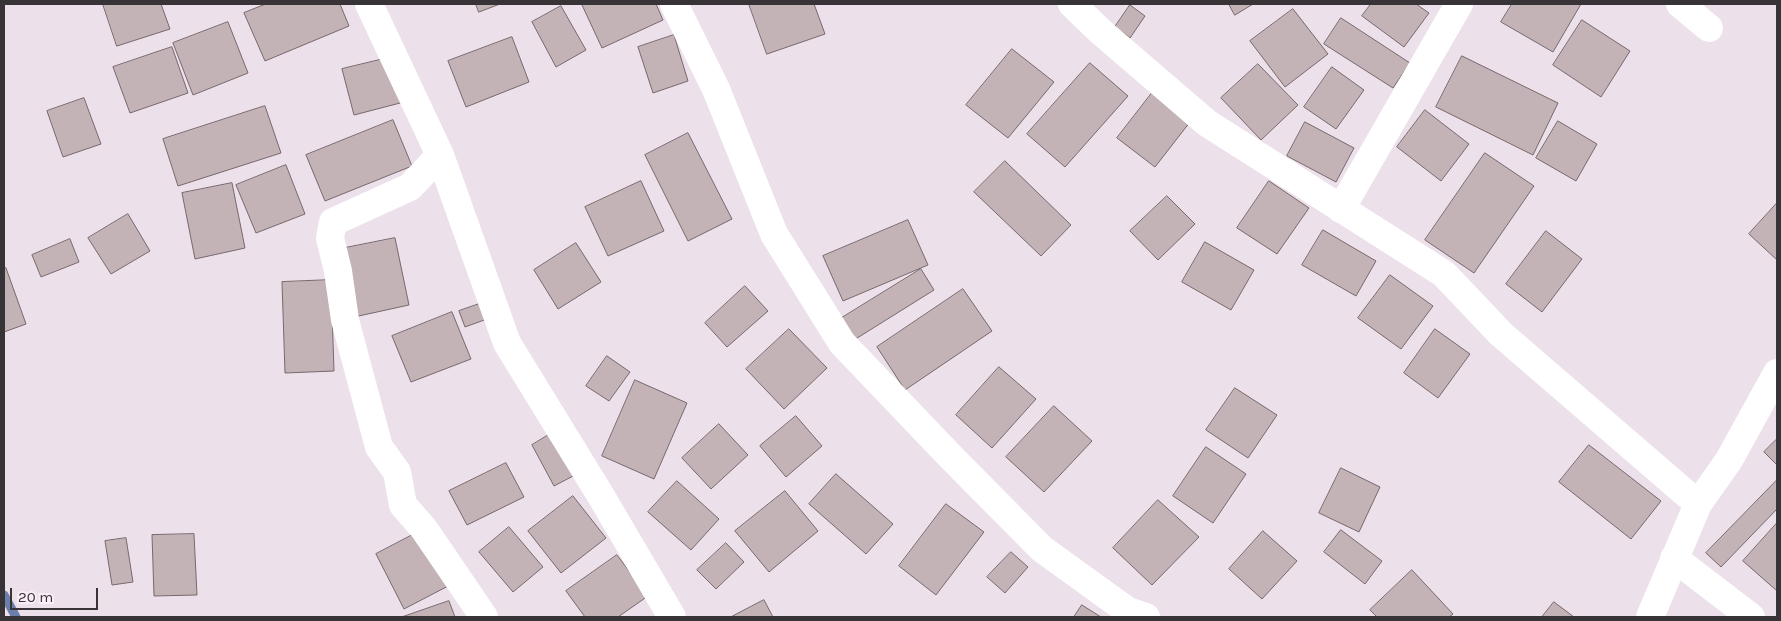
<!DOCTYPE html>
<style>
body{margin:0}
#map{position:relative;width:1781px;height:621px;overflow:hidden;background:#ece0eb;font-family:Karla,sans-serif}
canvas{display:block}
.frame{position:absolute;inset:0;border:5px solid #383337;pointer-events:none}
.scale{position:absolute;left:10px;top:588px;width:88px;height:22px;box-sizing:border-box;border:2px solid #383337;border-top:0;padding-left:6px;font-size:15px;line-height:18px;white-space:nowrap;color:#383337;-webkit-text-stroke:4px #faedf8;paint-order:stroke}
</style>
<div id="map">
<canvas width="1781" height="621"></canvas>
<div class="frame"></div>
<div class="scale">20 m</div>
</div>
<script>
const ctx = document.querySelector('canvas').getContext('2d');
ctx.lineJoin = 'round';
function strokePath(path, color, width, dash) {
  ctx.strokeStyle = color;
  ctx.lineWidth = width;
  ctx.lineCap = dash ? 'butt' : 'round';
  ctx.setLineDash(dash || []);
  ctx.stroke(path);
}
function paint(path, color) {
  ctx.fillStyle = color;
  ctx.fill(path, 'evenodd');
}
strokePath(new Path2D(`
 M4,595L16,617`), '#6c7faa', 9);
const building = new Path2D(`
 M103,4H161L170,29L117,46Z
 M266,4H340L349,26L265,61L244,13Z
 M476,4H500L479,12Z
 M585,4H656L663,20L602,48L582,5Z
 M749,4H814L825,34L767,54Z
 M1229,4H1253L1235,15Z
 M1371,4H1416L1429,13L1404,47L1362,16Z
 M1512,4H1581L1553,52L1501,22Z
 M1130,5L1145,16L1130,38L1115,27Z
 M561,6L586,50L556,67L532,22Z
 M1293,9L1328,54L1285,87L1250,41Z
 M1341,18L1410,63L1393,88L1324,44Z
 M1582,20L1630,51L1601,97L1553,65Z
 M228,22L248,73L193,95L173,43Z
 M674,35L688,81L653,93L638,47Z
 M512,37L529,82L466,107L448,61Z
 M172,47L188,93L130,113L113,67Z
 M1012,49L1054,82L1008,138L966,105Z
 M1462,56L1558,103L1533,155L1436,107Z
 M392,57L404,102L354,115L342,69Z
 M1090,63L1128,96L1065,167L1027,134Z
 M1258,64L1298,105L1261,140L1221,98Z
 M1332,67L1364,90L1336,129L1304,107Z
 M1152,93L1190,122L1155,167L1117,138Z
 M84,98L101,144L63,157L47,111Z
 M265,106L281,153L178,186L163,139Z
 M1425,110L1469,144L1441,181L1397,147Z
 M393,120L412,166L325,201L306,155Z
 M1558,121L1597,144L1576,181L1536,158Z
 M1305,122L1354,148L1336,182L1287,156Z
 M688,133L732,219L688,241L645,155Z
 M1485,153L1534,186L1474,273L1425,240Z
 M1005,161L1071,225L1041,256L974,192Z
 M286,165L305,214L256,233L236,185Z
 M641,181L664,231L608,256L585,207Z
 M1269,181L1309,208L1277,254L1237,228Z
 M232,183L245,248L195,259L182,193Z
 M1167,196L1195,224L1158,260L1130,231Z
 M1777,203V260L1749,234Z
 M128,214L150,251L111,274L88,238Z
 M908,220L928,265L843,301L823,256Z
 M1323,230L1376,261L1356,296L1302,265Z
 M1546,231L1582,259L1542,312L1506,284Z
 M395,238L409,305L354,317L340,249Z
 M70,239L79,262L41,277L32,255Z
 M1205,242L1254,270L1231,310L1182,282Z
 M576,243L601,282L558,309L534,270Z
 M6,268L26,324L4,332V269Z
 M921,269L934,290L854,340L840,319Z
 M1390,275L1433,306L1401,349L1358,318Z
 M331,280L334,371L285,373L282,282Z
 M745,286L768,311L727,347L705,323Z
 M963,289L992,331L905,390L877,347Z
 M482,303L487,319L465,327L459,311Z
 M452,312L471,359L411,382L392,336Z
 M789,329L827,368L784,409L746,369Z
 M1435,329L1470,354L1438,398L1404,373Z
 M607,356L630,372L609,401L586,386Z
 M999,367L1036,399L992,448L956,415Z
 M635,380L687,403L654,479L602,456Z
 M1235,388L1277,415L1248,458L1206,430Z
 M1054,406L1092,441L1044,492L1006,457Z
 M796,416L822,446L786,477L760,446Z
 M719,424L748,455L711,489L682,458Z
 M552,433L575,475L554,486L532,445Z
 M1777,439V465L1764,452Z
 M1589,445L1661,501L1631,539L1559,482Z
 M1206,447L1246,474L1213,523L1173,496Z
 M506,463L524,497L467,525L449,491Z
 M1341,468L1380,487L1359,532L1319,513Z
 M836,474L893,524L866,554L809,504Z
 M1777,480V509L1721,567L1706,553Z
 M677,481L719,519L691,550L648,512Z
 M785,491L818,531L769,572L735,531Z
 M573,496L606,538L561,573L528,531Z
 M1158,500L1199,537L1152,585L1113,548Z
 M946,504L984,532L936,595L899,566Z
 M1777,523V591L1743,561Z
 M509,527L543,567L513,592L479,552Z
 M424,529L452,584L404,609L376,554Z
 M1341,530L1382,561L1365,584L1324,552Z
 M1263,531L1297,561L1262,599L1229,569Z
 M194,534L197,595L154,596L152,535Z
 M126,538L133,582L112,585L105,541Z
 M726,543L744,562L716,589L697,570Z
 M1011,552L1028,567L1005,593L987,577Z
 M617,555L648,596L618,617H585L566,591Z
 M1412,570L1453,614L1449,617H1377L1370,610Z
 M764,600L773,617H731Z
 M449,601L455,617H402Z
 M1554,602L1574,617H1542Z
 M1082,605L1101,617H1074Z`);
paint(building, '#c3b2b6');
strokePath(building, '#77686b', 1);
strokePath(new Path2D(`
 M369,4L440,155L507,343L601,496L672,617
 M674,4L716,89L774,234L842,343L949,455L1042,549L1128,611L1146,617
 M1072,4L1100,31L1207,123L1444,274L1501,334L1698,504
 M1680,4L1709,28
 M440,155L410,187L333,222L330,238L338,271L345,320L379,447L397,472L403,505L424,529L484,617
 M1341,209L1459,4
 M1674,558L1751,617
 M1650,617L1698,504L1729,460L1777,373`), '#fff', 28);
</script>
